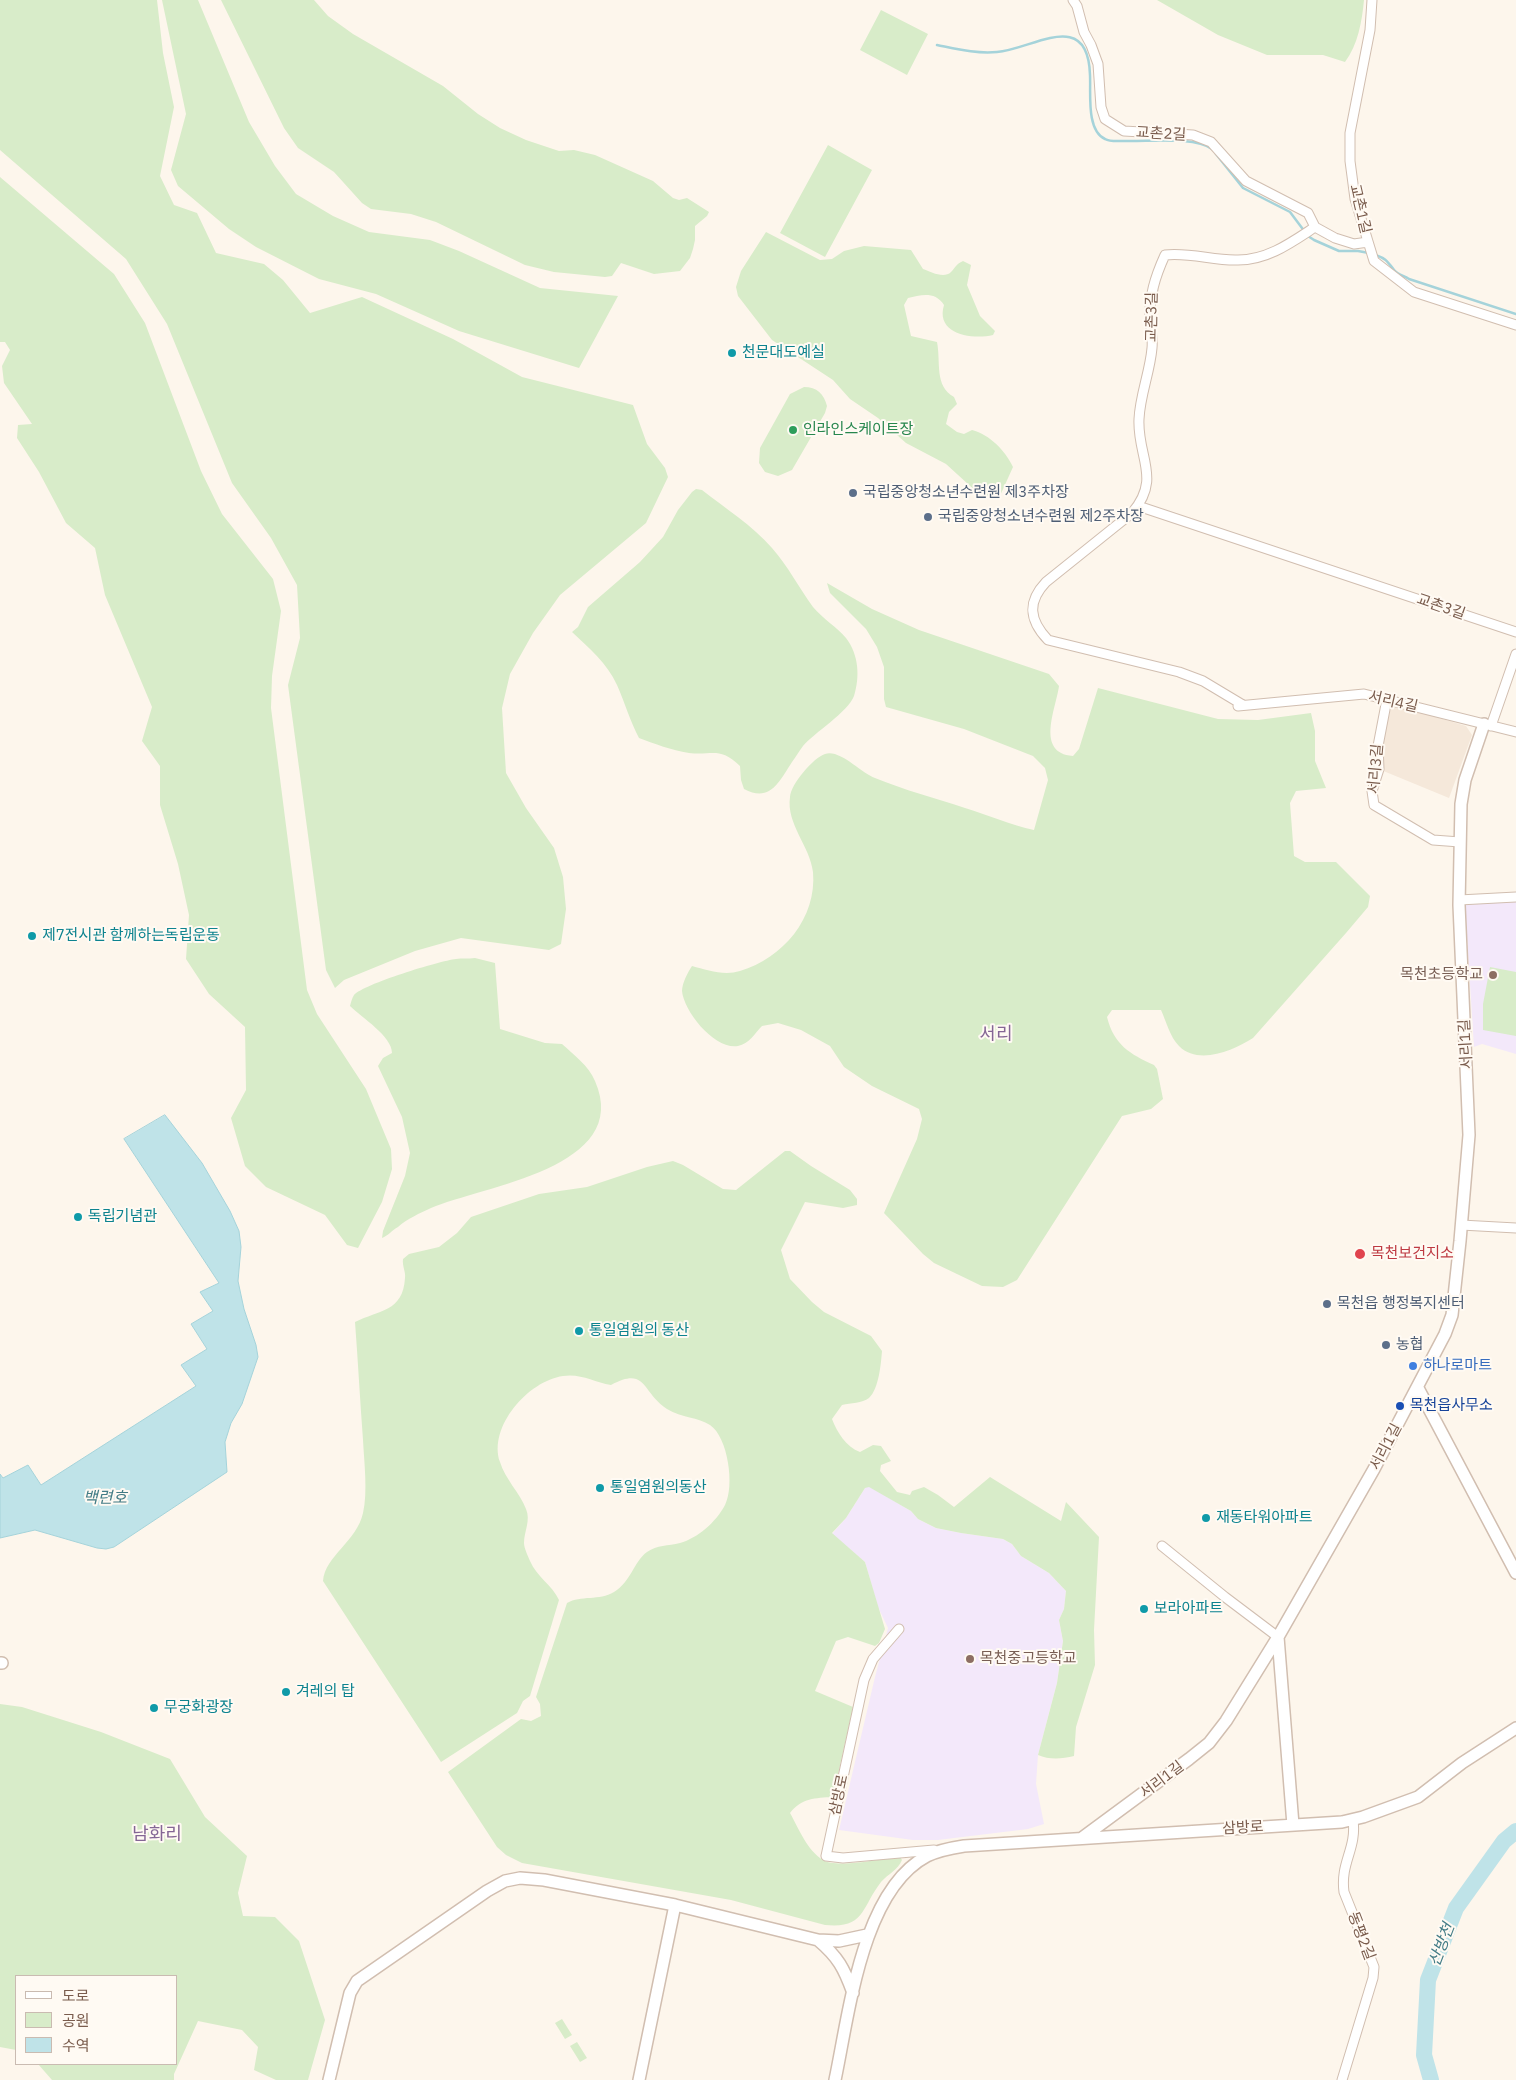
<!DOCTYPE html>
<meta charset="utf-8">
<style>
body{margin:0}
#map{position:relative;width:1516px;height:2080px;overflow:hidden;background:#fdf6ec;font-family:"IBM Plex Sans","Noto Sans KR",sans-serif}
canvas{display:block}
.legend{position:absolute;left:15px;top:1975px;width:162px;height:90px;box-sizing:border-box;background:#fffaf3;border:1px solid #cabbb1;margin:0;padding:6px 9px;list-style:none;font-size:15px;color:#7a5c4d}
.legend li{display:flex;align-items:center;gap:10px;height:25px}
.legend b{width:25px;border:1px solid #cabbb1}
</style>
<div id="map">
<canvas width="1516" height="2080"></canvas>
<ul class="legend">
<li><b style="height:6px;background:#fff"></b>도로</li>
<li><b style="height:14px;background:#d8ecc9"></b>공원</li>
<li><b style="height:14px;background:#bfe3e8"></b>수역</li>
</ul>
</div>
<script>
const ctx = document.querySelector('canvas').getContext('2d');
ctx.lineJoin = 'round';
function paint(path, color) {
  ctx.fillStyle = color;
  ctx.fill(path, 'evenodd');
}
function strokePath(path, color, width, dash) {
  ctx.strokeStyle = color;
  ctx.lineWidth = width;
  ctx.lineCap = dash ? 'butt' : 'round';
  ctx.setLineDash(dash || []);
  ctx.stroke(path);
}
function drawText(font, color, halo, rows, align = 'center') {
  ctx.font = font + ' "IBM Plex Sans","Noto Sans KR",sans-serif';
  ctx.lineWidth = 4;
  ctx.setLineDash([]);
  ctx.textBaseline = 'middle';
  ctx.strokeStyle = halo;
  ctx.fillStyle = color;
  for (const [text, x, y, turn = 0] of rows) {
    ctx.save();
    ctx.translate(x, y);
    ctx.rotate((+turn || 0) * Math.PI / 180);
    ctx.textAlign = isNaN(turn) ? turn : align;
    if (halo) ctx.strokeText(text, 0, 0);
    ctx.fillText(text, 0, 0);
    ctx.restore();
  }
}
paint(new Path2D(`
 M1392,704L1466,726L1472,735L1449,798L1381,770V748Z`), '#f5e8da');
paint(new Path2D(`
 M1516,901V1054L1482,1044L1474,1047L1465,905Z
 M869,1486L911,1511L918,1519L936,1528L961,1533L1003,1539L1012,1544L1021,1556L1049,1573L1066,1591L1064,1609L1059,1620L1063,1641L1057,1683L1038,1755L1036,1784L1044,1824L1028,1829L938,1840H913L839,1830L875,1677L888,1628L878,1607L865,1562L832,1534L846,1518L865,1488Z`), '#f3e8fa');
paint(new Path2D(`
 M0,0H157L163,53L174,107L160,176L174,205L197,213L216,253L264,264L283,280L310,313L362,297L453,339L522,377L633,405L647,444L665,468L668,477L646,523L560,595L533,633L510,674L502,708L506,773L526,808L554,848L563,877L566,909L561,944L549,950L461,938L415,951L344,980L335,988L326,970L288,685L300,638L297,585L271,538L232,483L167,324L126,259L0,150Z
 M162,0H198L249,122L275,166L296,194L333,216L369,232L430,240L459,251L540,288L618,296L579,368L459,331L376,294L319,279L256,247L229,229L178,186L171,170L186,114Z
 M221,0H314L328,16L353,34L443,86L478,114L500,128L526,140L559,151L574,150L595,155L653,181L673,198L679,200L687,198L709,212L707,216L695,226V240L693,249L690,258L680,271L654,274L621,263L612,276L605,277L554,272L525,265L436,222L411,214L371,209L362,203L334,172L298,148L284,128Z
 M1157,0H1364C1362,21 1358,45 1345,62L1323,55H1267L1218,35Z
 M881,10L928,34L907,75L860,50Z
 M828,145L872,170L825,257L780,233Z
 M0,177L114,274L145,323L201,471L222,514L273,579L281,611L272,676L271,708L307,990L317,1014L366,1089L391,1149L392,1169L382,1202L358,1248L347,1245L325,1215L266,1187L245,1166L231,1118L246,1090L245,1027L209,994L186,959L189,915L178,864L160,805V766L142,741L152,707L105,595L95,548L66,523L39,472L17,438L18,425L32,424L4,383L2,366L10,350L5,342H0Z
 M766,232L820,260L832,259L844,251L864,246L911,250L923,269C931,272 944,279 951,272C956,267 956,264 963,261L971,265L967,285L980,316L995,331L993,335C972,340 935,334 944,305C935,291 921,295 908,298L904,305L911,336L937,342C941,362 934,386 954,397L957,404L949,412L946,424L957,432L964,434L972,430C990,435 1005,450 1013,467L999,498L980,495L946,464L906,443L878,418L850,399L833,380L772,340L738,296L736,287L741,271Z
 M804,387C817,387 824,394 827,406L825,413L792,470L778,476L765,472L759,463L760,448L790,394Z
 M696,489L702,490C726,509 752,525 772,548C788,566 799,588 813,607C823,619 837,627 846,638C859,655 860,677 854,696C848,712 814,733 803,746C799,751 796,757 792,762C779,782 770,803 744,789L741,780L740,766C719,746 712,756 689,753C671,750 655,744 639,738C630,721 625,703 617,685C607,663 589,648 572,632L578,627L588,607L640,562L663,537L678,510L692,492Z
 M827,583L872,609L919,630L1049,674L1059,686C1056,709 1035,753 1073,756L1079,749L1098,688L1218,719L1258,720L1311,713L1315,731V761L1326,788L1296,791L1290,803L1294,856L1305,862H1336L1370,896L1368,907L1346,933L1253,1038C1234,1050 1199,1066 1179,1046C1170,1037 1166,1021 1161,1010H1112L1107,1017C1114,1045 1130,1054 1154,1065L1157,1069L1163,1099L1151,1109L1122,1116L1017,1280L1003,1287L982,1286L934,1263L923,1254L884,1213L917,1139L922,1119L919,1109L872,1086L844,1067L830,1046L801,1030L778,1023L762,1026C755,1033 749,1044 738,1046C715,1050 684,1012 682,991C682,983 688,972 692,966C707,970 724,976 740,971C783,958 817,918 813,872C810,846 786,824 790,797C791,784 813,758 825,754C840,749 861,773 875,778C904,790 935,798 965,808C988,815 1011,825 1034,830L1048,780L1045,768L1033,756L964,729L886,707L884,699V667L877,647L866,629L830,593Z
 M475,958L495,963L500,1029L545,1043L562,1044C573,1054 589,1066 595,1081C633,1168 483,1186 431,1208C420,1213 407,1219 398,1227C392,1230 388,1236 382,1238L383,1231L405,1176L410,1153L402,1117L378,1066L383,1058L392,1053C392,1036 362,1018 350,1006C351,1002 352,998 354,995C364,984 439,961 456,959C462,958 468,959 475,958Z
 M1490,967L1516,972V1036L1483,1030V1004Z
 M785,1151H790L811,1166L850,1190L857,1199V1205L843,1208L805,1202L781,1250L790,1279L812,1302L824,1312L871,1336L882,1351C881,1363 879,1389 869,1398C862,1403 851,1403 842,1405L832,1419C837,1432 846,1447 860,1452L873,1445L881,1446L891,1461L881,1465L880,1471L897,1492L910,1495L912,1491L924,1487L938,1495L954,1507L990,1477L1061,1521L1066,1502L1099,1537L1094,1630L1095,1665L1076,1727L1074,1756C1062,1759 1049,1760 1038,1755L1057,1683L1063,1641L1059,1620L1064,1609L1066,1591L1049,1573L1021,1556L1012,1544L1003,1539L961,1533L936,1528L918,1519L911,1511L869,1487L865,1488L846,1518L832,1533L865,1562L885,1629L879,1643L875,1646L848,1637L836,1641L815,1691L853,1707L833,1797C815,1798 802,1798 790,1813C799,1829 807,1850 823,1860C837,1869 884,1858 900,1857L902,1860C898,1870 888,1874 881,1882C861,1908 865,1929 825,1925L731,1900L522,1863L506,1855L497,1847L448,1772L521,1719L531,1721L541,1716L540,1704L536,1697L567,1603C581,1595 599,1601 614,1592C631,1582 634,1561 647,1552C657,1545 668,1546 680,1543C698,1538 716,1522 725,1505C735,1486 728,1437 710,1425C698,1417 682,1418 667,1409C641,1392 647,1366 611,1385C594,1382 580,1373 563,1376C528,1381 488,1427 500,1462C505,1479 520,1493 526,1509C531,1520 524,1532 524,1543C524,1548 528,1556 530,1561C537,1577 552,1585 559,1600L530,1696L523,1701L517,1713L441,1762L323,1581C325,1556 357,1541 363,1513C368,1492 364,1461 363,1440C360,1401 358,1361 355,1322C379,1310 403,1312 405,1278C406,1272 402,1266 403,1259L409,1254L439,1247L457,1233L471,1217L539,1194L587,1187L647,1167L673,1161L683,1165L723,1189L736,1190Z
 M0,1704L22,1707L101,1732L170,1759L205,1817L247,1856L238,1893L243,1916L275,1917L299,1941L325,2020L308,2080H276L254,2070L258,2047L242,2030L198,2021L174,2074V2080H52L38,2064H176V1976H16V2050L0,2047Z
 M562,2019L572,2035L565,2039L555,2023Z
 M577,2042L587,2058L580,2062L570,2046Z`), '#d8ecc9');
const water = new Path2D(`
 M165,1115L202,1163L230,1211L239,1231L241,1247L238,1281L244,1309L256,1345L258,1357L242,1404L231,1423L225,1442L227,1472L114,1547L106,1549L97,1548L35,1530L0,1538V1474L3,1478L28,1465L41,1485L196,1386L181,1365L207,1349L191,1324L213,1311L200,1292L219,1283L124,1139Z`);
paint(water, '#bfe3e8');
strokePath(water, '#a5d3da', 1);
strokePath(new Path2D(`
 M937,45C957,49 977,54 997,52C1033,49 1088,7 1090,75C1091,93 1086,130 1105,139C1110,142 1118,141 1124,141C1147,142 1195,136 1212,149
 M1216,154L1243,188L1290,212L1308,236L1314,240L1339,251H1358L1369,253
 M1374,255C1385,257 1388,262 1394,270C1397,274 1404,276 1409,279L1516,314`), '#a5d3da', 2.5);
strokePath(new Path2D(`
 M1431,2080L1424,2055L1428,1980L1456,1908L1504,1841L1516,1831`), '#bfe3e8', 16);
const minor = new Path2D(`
 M1073,0L1077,6L1084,32L1091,45L1098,64L1101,107L1105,119L1124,131L1193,135L1211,142L1246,181L1308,213L1315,227L1335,238L1354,244L1368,242
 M1372,0L1370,30L1350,133V161L1355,199L1374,261L1414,292L1516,325
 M1138,506L1516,632
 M1387,699L1378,746L1379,769L1372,791L1374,805L1433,840L1460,842
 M1243,705L1203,681L1179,672L1048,640C1029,620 1027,602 1046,582L1132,513C1162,478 1137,457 1139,419C1140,395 1150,372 1152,348C1153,339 1151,330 1150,321C1149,296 1155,277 1165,255C1190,252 1214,261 1238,260C1268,260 1292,242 1315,227
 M1238,706L1364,694L1516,732
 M1491,726L1516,654
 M1459,900L1516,897
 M1461,1225L1516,1228
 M1162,1546L1225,1597L1278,1637
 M899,1629L873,1659L864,1680L826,1856L843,1858L934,1850
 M1342,2080L1373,1978L1374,1967L1344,1892C1340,1862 1357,1849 1353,1820`);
const tertiary = new Path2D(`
 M1418,1388L1516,1573
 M1278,1637L1293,1825
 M0,1663H2
 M1082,1838L1189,1759L1209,1743L1226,1721L1278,1637L1374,1469L1445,1334L1452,1315L1460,1241L1469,1135L1459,905L1461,804L1465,780L1484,724
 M818,1940L839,1941L867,1935
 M329,2080L350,1993L357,1981L487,1891L505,1881L520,1878L544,1880L675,1905
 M639,2080L675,1905L818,1940C838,1957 844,1968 853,1993
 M835,2080C849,2014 862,1890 927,1856C939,1850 951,1848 964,1846L1342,1822L1363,1817L1418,1797L1462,1763L1516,1728`);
strokePath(minor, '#d1beb0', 11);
strokePath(tertiary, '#d1beb0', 14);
strokePath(minor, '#fff', 9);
strokePath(tertiary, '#fff', 11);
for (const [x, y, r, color] of [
 [732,353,5,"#0f9aa8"],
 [793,430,5,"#2e9e5b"],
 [853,493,5,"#5c6f8a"],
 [928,517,5,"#5c6f8a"],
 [32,936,5,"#0f9aa8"],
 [1493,975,5,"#8d6e63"],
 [78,1217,5,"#0f9aa8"],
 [1360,1254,6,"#e0444e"],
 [1327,1304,5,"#5c6f8a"],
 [579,1331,5,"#0f9aa8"],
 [1386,1345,5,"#5c6f8a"],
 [1413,1366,5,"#3f7fe0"],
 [1400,1406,5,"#1a4fb4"],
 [600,1488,5,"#0f9aa8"],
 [1206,1518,5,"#0f9aa8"],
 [1144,1609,5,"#0f9aa8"],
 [970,1659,5,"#8d6e63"],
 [286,1692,5,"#0f9aa8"],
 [154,1708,5,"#0f9aa8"]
]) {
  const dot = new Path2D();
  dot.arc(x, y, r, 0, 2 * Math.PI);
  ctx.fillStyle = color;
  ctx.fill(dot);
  strokePath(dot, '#fffaf3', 2);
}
drawText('15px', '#7a5c4d', '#fffaf3', [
 ["교촌2길",1161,134,3],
 ["교촌1길",1360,209,77],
 ["교촌3길",1152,317,-89],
 ["교촌3길",1441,607,19],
 ["서리4길",1393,702,13],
 ["서리3길",1376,769,-85],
 ["서리1길",1466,1044,-93],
 ["서리1길",1386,1447,-62],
 ["서리1길",1162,1780,-37],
 ["삼방로",839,1795,-78],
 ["삼방로",1243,1828,-3],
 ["동평2길",1361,1936,69]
]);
drawText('15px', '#0d838f', '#fffaf3', [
 ["천문대도예실",742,353],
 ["제7전시관 함께하는독립운동",42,936],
 ["독립기념관",88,1217],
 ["통일염원의 동산",589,1331],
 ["통일염원의동산",610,1488],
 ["재동타워아파트",1216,1518],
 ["보라아파트",1154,1609],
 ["겨레의 탑",296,1692],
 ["무궁화광장",164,1708]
], 'left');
drawText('15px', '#27864d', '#fffaf3', [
 ["인라인스케이트장",803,430]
], 'left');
drawText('15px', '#4e5e75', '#fffaf3', [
 ["국립중앙청소년수련원 제3주차장",863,493],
 ["국립중앙청소년수련원 제2주차장",938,517],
 ["목천읍 행정복지센터",1337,1304],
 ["농협",1396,1345]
], 'left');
drawText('15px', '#785e54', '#fffaf3', [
 ["목천초등학교",1483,975],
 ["목천중고등학교",980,1659,"left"]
], 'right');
drawText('15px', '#be3a42', '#fffaf3', [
 ["목천보건지소",1371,1254]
], 'left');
drawText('15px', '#366cbe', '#fffaf3', [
 ["하나로마트",1423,1366]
], 'left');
drawText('15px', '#164399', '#fffaf3', [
 ["목천읍사무소",1410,1406]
], 'left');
drawText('italic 16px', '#437c86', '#fffaf3', [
 ["백련호",105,1498],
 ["산방천",1442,1945,-69]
]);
drawText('18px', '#846695', '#fffaf3', [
 ["서리",996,1035],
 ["남화리",157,1835]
]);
</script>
